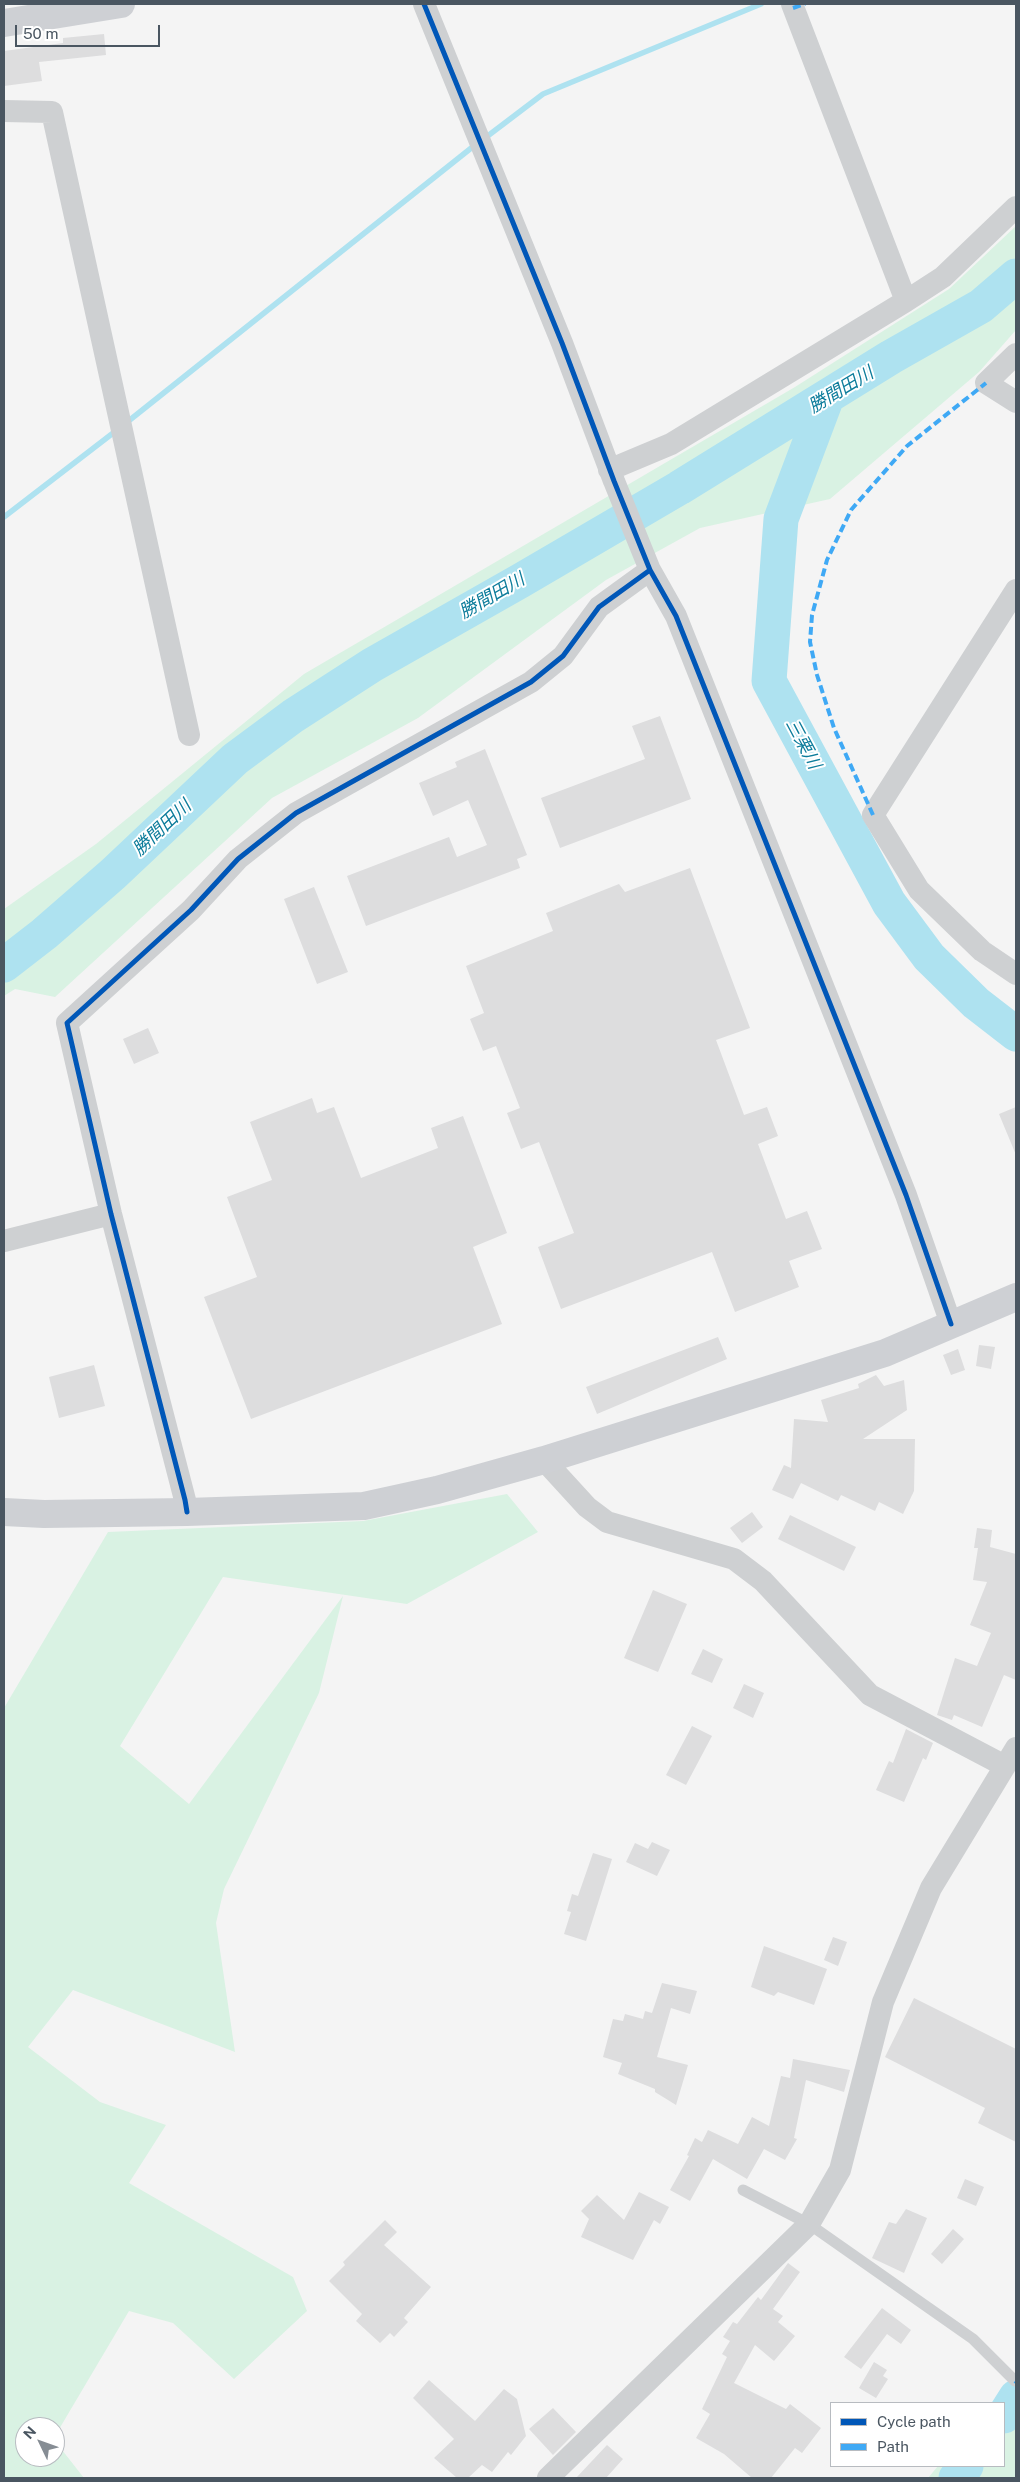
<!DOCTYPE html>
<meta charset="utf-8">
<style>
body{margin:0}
#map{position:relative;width:1020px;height:2482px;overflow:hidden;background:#f4f4f4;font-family:"Public Sans",sans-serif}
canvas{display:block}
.frame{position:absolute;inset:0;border:5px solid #4a5661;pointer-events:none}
.legend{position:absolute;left:830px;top:2402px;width:175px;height:65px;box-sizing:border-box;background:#fff;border:1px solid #b7bbc0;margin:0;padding:6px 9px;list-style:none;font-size:15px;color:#4a5661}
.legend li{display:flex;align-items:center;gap:10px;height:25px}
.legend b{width:25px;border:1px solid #b7bbc0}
.north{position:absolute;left:15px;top:2417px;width:50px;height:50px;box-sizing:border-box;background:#fff;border:1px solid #b7bbc0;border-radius:50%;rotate:312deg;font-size:14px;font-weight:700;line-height:20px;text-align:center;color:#4a5661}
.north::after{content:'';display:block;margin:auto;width:18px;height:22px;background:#868d94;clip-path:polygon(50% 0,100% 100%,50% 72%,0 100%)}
.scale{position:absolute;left:15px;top:25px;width:145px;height:22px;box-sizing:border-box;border:2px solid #4a5661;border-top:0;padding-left:6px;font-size:15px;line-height:18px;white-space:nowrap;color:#4a5661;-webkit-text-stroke:4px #fff;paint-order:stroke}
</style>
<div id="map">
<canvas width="1020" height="2482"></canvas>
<div class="frame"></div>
<ul class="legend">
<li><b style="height:6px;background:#0057b8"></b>Cycle path</li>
<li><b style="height:6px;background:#3fa9f5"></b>Path</li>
</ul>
<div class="north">N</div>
<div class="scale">50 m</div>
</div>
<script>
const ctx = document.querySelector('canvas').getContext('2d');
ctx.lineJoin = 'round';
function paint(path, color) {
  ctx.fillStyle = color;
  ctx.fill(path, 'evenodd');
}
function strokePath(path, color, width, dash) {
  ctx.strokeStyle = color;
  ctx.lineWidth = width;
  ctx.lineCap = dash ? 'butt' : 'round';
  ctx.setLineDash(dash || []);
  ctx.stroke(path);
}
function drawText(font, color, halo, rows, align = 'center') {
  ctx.font = font + ' "Public Sans","Noto Sans JP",sans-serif';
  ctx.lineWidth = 4;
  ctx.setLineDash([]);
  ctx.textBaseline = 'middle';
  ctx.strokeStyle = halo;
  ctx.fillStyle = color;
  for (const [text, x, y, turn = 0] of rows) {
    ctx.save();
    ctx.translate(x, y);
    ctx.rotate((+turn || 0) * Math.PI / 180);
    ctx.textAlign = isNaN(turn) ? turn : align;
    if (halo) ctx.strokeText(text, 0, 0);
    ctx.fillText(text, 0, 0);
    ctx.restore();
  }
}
paint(new Path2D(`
 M1016,226V330L979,372L830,499L700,528L606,580L418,718L272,798L55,997L15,989L4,996V909L96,844L304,674L795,387L949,289Z
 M507,1494L538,1532L407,1604L223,1577L120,1746L189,1804L343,1596L319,1693L224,1889L216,1923L235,2052L73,1990L28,2047L100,2102L166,2125L129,2183L293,2277L307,2311L234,2379L173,2323L129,2311L55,2436V2427H25V2457H55V2441L84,2478H4V1708L108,1532L363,1521Z
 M1004,2405L1016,2428V2478H928L938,2466H1004Z`), '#d9f2e3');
strokePath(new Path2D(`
 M485,138L543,94L761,4
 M126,423L475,145
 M4,517L117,430`), '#aee2f0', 5.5);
strokePath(new Path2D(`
 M827,397L781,519L769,681L889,903L929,957L976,1003L1016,1034
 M4,965L44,934L113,874L235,759L293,716L372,665L520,581L679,488L891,357L981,306L1016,276
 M1004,2416L1016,2397
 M956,2478L966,2466`), '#aee2f0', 35);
paint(new Path2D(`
 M104,34L106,55L39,62L42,81L4,86V51L63,43V38Z
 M660,716L691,799L560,848L541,798L645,759L632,726Z
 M485,749L527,855L517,859L520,868L366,926L347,876L449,837L457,857L487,845L468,800L433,816L419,783L457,767L455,762Z
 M690,868L750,1028L716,1040L744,1115L767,1107L778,1136L758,1144L786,1219L807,1211L822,1249L789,1261L799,1287L735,1312L712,1252L561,1309L538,1247L574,1233L539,1142L521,1149L507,1113L520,1108L496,1046L483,1051L470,1019L484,1013L466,966L553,931L546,913L619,884L625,892Z
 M314,887L348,972L317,984L284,899Z
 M148,1028L159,1053L134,1064L123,1039Z
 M312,1098L317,1113L334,1107L361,1178L438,1148L431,1128L463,1116L507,1233L473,1247L502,1324L251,1419L204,1297L257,1277L227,1197L272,1180L250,1122Z
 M1016,1107V1155L999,1114Z
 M718,1337L727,1359L597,1414L586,1387Z
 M979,1345L995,1347L991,1369L976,1366Z
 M958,1349L965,1370L951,1375L943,1355Z
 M94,1365L105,1406L59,1418L49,1377Z
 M876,1375L884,1386L904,1380L907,1410L863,1439H915L914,1491L903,1514L879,1502L875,1511L841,1495L838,1501L801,1483L793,1499L772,1490L784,1465L791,1468L794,1419L828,1422L821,1400L859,1388L858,1384Z
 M752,1512L763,1527L742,1543L730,1528Z
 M790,1515L856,1547L844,1571L778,1539Z
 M977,1528L992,1530L990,1547L1016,1554V1680L1004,1675L982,1727L954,1715L952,1720L937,1715L955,1658L977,1666L991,1633L970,1625L987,1582L973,1580L978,1548H974Z
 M653,1590L687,1604L658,1672L624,1658Z
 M703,1649L723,1659L712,1683L691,1674Z
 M744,1684L764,1693L753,1718L733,1708Z
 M692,1726L712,1736L686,1785L666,1775Z
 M906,1729L933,1743L926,1760L923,1758L904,1802L876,1790L889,1761L893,1763Z
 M652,1842L670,1850L657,1876L626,1862L635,1843L648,1849Z
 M593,1853L612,1859L586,1941L564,1934L571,1912L567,1911L572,1894L578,1896Z
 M833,1937L847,1942L838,1966L824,1960Z
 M764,1946L827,1969L814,2005L778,1992L774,1996L751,1987Z
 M662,1983L697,1991L690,2014L671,2008L657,2057L688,2065L676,2105L655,2092V2089L618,2074L622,2063L603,2057L613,2019L623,2021L625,2014L643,2019L645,2011L652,2013Z
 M914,1998L1016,2049V2142L978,2123L985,2108L885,2057Z
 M793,2059L850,2070L844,2092L806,2080L794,2138L797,2139L785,2160L764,2149L747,2179L713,2159L690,2201L670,2190L689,2156L687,2155L695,2138L702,2142L708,2130L738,2144L752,2117L769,2126L781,2076L790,2078Z
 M965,2179L984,2187L976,2206L957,2198Z
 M639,2192L669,2207L660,2224L654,2220L633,2260L581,2237L589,2219L581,2211L597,2195L624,2220Z
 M906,2209L927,2218L904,2273L872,2258L889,2222L896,2224Z
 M385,2220L397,2232L384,2245L431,2287L404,2318L408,2322L394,2337L390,2333L380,2343L356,2321L362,2314L329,2281L345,2265L343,2262Z
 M953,2229L964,2239L942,2264L931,2254Z
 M788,2263L800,2272L773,2309L783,2316L778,2322L795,2336L774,2361L755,2345L734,2383L786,2409L790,2404L821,2428L802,2453L795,2448L771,2478H752L724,2454L696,2438L710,2414L702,2409L727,2357L722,2354L730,2341L723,2337L733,2322L737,2324L758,2297L761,2300Z
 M882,2308L911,2330L901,2344L887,2334L861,2369L844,2357Z
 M874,2362L887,2370L883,2376L888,2379L876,2398L859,2388Z
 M429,2380L475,2421L504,2389L517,2399L526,2436L511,2455L508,2452L492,2472L482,2465L468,2478H457L434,2458L454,2439L413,2398Z
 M553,2408L576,2432L553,2455L529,2429Z
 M607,2445L623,2459L606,2478H576Z`), '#ddddde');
strokePath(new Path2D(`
 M743,2190L809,2224L973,2339L1015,2381`), '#ced0d2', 11);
strokePath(new Path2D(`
 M424,4L562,343L614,481L650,570L676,616L906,1195L951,1324
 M792,4L906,301
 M4,111L52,112L189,735
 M1016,354L986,383L1016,402
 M609,470L671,444L906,301L943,277L1016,207
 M1016,590L873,815L919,890L982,951L1016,974
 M4,1241L111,1214
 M544,1460L587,1507L607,1522L734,1559L763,1581L870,1695L1005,1766
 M187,1512L185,1500L111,1214L67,1023L191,910L238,859L296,813L531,682L563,656L599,607L650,570
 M548,2478L809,2224L840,2170L883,2002L931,1888L1016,1748`), '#ced0d2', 22);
strokePath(new Path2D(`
 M4,23L121,4
 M4,1512L44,1514L187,1512L364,1506L437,1490L544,1460L885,1353L1016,1297`), '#ced0d4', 28);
strokePath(new Path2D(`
 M793,8L805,4
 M873,815L834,728L817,675L810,642L812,615L827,560L851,510L907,446L986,383
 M1015,2381L1016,2382`), '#3fa9f5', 4, [8, 4]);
strokePath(new Path2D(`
 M424,4L562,343L614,481L650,570L676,616L906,1195L951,1324
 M187,1512L185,1500L111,1214L67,1023L191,910L238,859L296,813L531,682L563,656L599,607L650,570`), '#0057b8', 5);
drawText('italic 18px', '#0c7c9b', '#fff', [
 ["勝間田川",841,390,-31],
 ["勝間田川",492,596,-30],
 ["三栗川",803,744,62],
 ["勝間田川",162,828,-43]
]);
</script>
